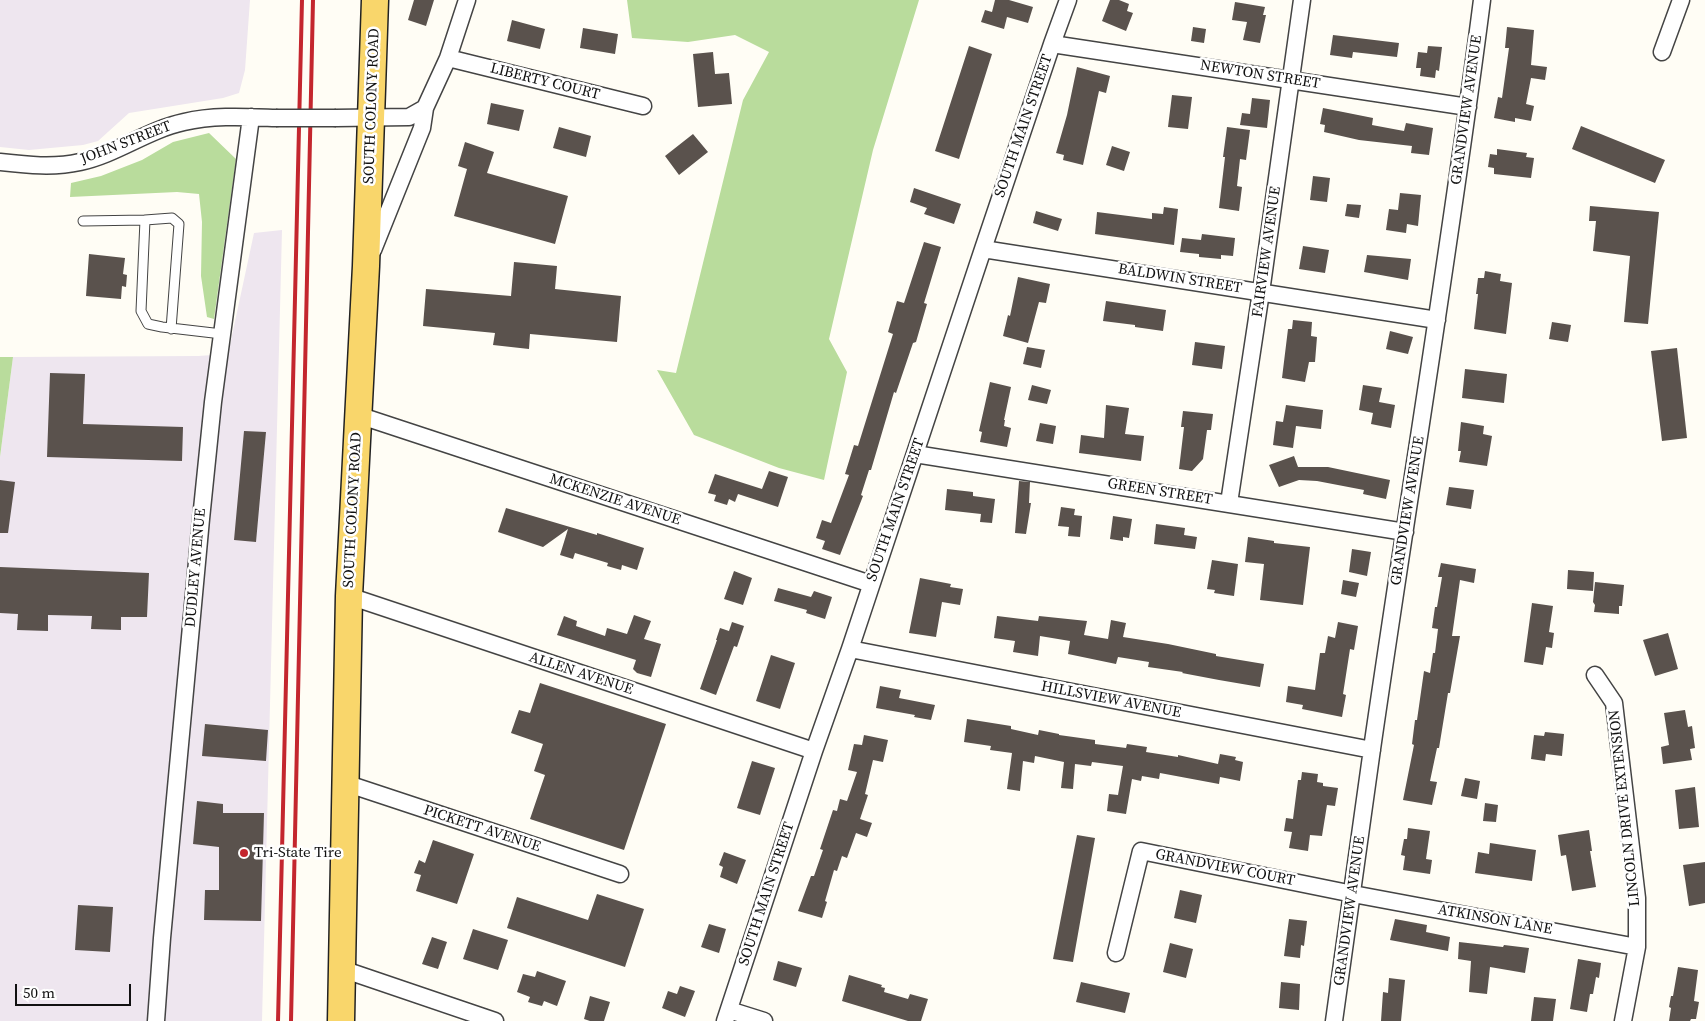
<!DOCTYPE html>
<style>
body{margin:0}
#map{position:relative;width:1705px;height:1021px;overflow:hidden;background:#fffdf5;font-family:"Source Serif 4",serif}
canvas{display:block}
.scale{position:absolute;left:15px;top:984px;width:116px;height:22px;box-sizing:border-box;border:2px solid #111;border-top:0;padding-left:6px;font-size:15px;line-height:18px;white-space:nowrap;color:#111;-webkit-text-stroke:4px #fff;paint-order:stroke}
</style>
<div id="map">
<canvas width="1705" height="1021"></canvas>
<div class="scale">50 m</div>
</div>
<script>
const ctx = document.querySelector('canvas').getContext('2d');
ctx.lineJoin = 'round';
function paint(path, color) {
  ctx.fillStyle = color;
  ctx.fill(path, 'evenodd');
}
function strokePath(path, color, width, dash) {
  ctx.strokeStyle = color;
  ctx.lineWidth = width;
  ctx.lineCap = dash ? 'butt' : 'round';
  ctx.setLineDash(dash || []);
  ctx.stroke(path);
}
function drawText(font, color, halo, rows, align = 'center') {
  ctx.font = font + ' "Source Serif 4",serif';
  ctx.lineWidth = 5;
  ctx.setLineDash([]);
  ctx.textBaseline = 'middle';
  ctx.strokeStyle = halo;
  ctx.fillStyle = color;
  for (const [text, x, y, turn = 0] of rows) {
    ctx.save();
    ctx.translate(x, y);
    ctx.rotate((+turn || 0) * Math.PI / 180);
    ctx.textAlign = isNaN(turn) ? turn : align;
    if (halo) ctx.strokeText(text, 0, 0);
    ctx.fillText(text, 0, 0);
    ctx.restore();
  }
}
paint(new Path2D(`
 M0,0H250L245,70L239,93L223,98L129,113L98,141L83,145L29,150L0,147Z
 M282,230L262,1021H0V457L13,357L198,356L228,354L254,233Z`), '#eee6ef');
paint(new Path2D(`
 M627,0H919L873,150L829,339L847,372L824,480L779,468L694,435L657,370L676,373L743,100L769,52L735,35L688,42L632,38Z
 M209,133L236,159L214,319L207,317L201,276L202,222L199,194L177,192L70,197L71,183L101,176L142,160L173,142Z
 M0,357H13L0,457Z`), '#b9dc9c');
paint(new Path2D(`
 M414,0H434L426,26L408,20Z
 M995,0H1009L1033,7L1028,23L1007,17L1004,29L981,22L985,10L992,12Z
 M1110,0H1119L1129,4L1127,11L1133,13L1126,31L1102,21Z
 M1235,2L1265,7L1263,15H1266L1260,43L1243,40L1247,22L1232,20Z
 M512,20L545,29L540,49L507,41Z
 M1193,27L1206,29L1204,43L1191,41Z
 M1507,27L1534,30L1531,65L1547,67L1545,80L1531,78L1526,104L1534,106L1531,121L1515,118V122L1494,118L1498,97L1502,98L1509,48H1505Z
 M583,28L618,34L615,54L580,48Z
 M1333,35L1399,43L1397,57L1353,52L1352,58L1330,55Z
 M969,46L992,54L959,159L935,151Z
 M1428,46L1442,47L1439,71L1436,70L1435,78L1420,76L1421,68H1416L1418,52L1427,53Z
 M713,52L715,74L729,73L732,104L698,107L693,54Z
 M1077,67L1110,76L1106,93L1099,91L1083,165L1063,160L1064,155L1056,153L1067,115Z
 M1172,95L1192,97L1188,129L1168,127Z
 M1252,98L1270,100L1267,128L1240,125L1242,113L1250,114Z
 M491,103L524,110L519,131L487,124Z
 M1323,108L1373,118L1372,125L1404,131L1406,123L1433,128L1429,155L1411,153L1412,146L1359,140L1324,132L1325,125L1320,124Z
 M1581,126L1665,160L1655,183L1572,149Z
 M559,127L591,136L586,157L553,148Z
 M1227,127L1250,130L1246,160L1240,159L1237,186L1242,187L1239,211L1219,208L1225,157H1223Z
 M693,134L708,152L679,175L665,156Z
 M465,142L494,152L487,173L568,196L555,244L454,216L467,169L458,166Z
 M1112,146L1130,152L1124,171L1106,165Z
 M1497,149L1527,153L1526,157L1534,158L1531,178L1494,174V168L1488,167L1490,154L1497,155Z
 M1313,176L1330,178L1327,202L1310,200Z
 M914,188L961,204L954,224L924,214L927,208L910,202Z
 M1400,193L1421,195L1418,226L1407,224L1406,233L1386,230L1389,209L1398,210Z
 M1347,204L1361,205L1359,218L1345,216Z
 M1590,206L1659,212L1648,324L1624,322L1630,256L1593,251L1596,221H1589Z
 M1164,207L1178,209L1174,245L1095,234L1097,212L1152,219V213L1163,214Z
 M1036,211L1062,219L1058,231L1033,223Z
 M1202,234L1235,238L1233,256L1221,255V259L1199,257V254L1180,252L1182,238L1201,240Z
 M924,242L941,247L924,303L927,304L916,342L913,343L896,393L894,392L871,470H869L861,495L863,496L840,555L822,549L825,541L816,538L822,520L831,523L849,475L845,474L854,445L858,446L893,334L888,332L897,301L904,303L906,297Z
 M1303,246L1329,250L1325,273L1299,269Z
 M89,254L125,258L123,274L127,275L126,287L122,286L121,299L86,296Z
 M1367,255L1411,259L1408,280L1364,272Z
 M514,262L557,266L555,289L621,296L617,342L530,334L529,349L493,345L495,333L423,326L426,289L511,296Z
 M1485,271L1501,274L1500,281L1512,283L1506,334L1474,329L1478,294H1476L1478,278H1484Z
 M1018,277L1050,284L1046,303L1039,302L1028,343L1003,336L1008,315L1010,316Z
 M1106,301L1166,310L1163,331L1135,327V325L1103,321Z
 M1293,320L1312,322L1311,336L1317,337L1315,362H1309L1305,382L1282,378L1288,329H1292Z
 M1552,322L1571,325L1568,342L1549,339Z
 M1390,331L1413,337L1408,354L1386,349Z
 M1195,342L1225,346L1222,369L1192,365Z
 M1027,347L1045,350L1041,368L1023,364Z
 M1677,348L1687,438L1662,441L1651,351Z
 M1465,369L1507,374L1504,403L1462,398Z
 M50,373L85,374L83,424L183,427L182,461L47,457Z
 M990,382L1011,387L1004,420H1005L1004,426L1011,428L1007,447L980,442L982,432L979,431Z
 M1032,385L1051,390L1047,404L1028,400Z
 M1363,385L1382,388L1379,402L1395,405L1391,428L1371,424L1373,413L1359,410Z
 M1106,405L1129,408L1125,434L1144,436L1141,461L1079,453L1081,435L1104,438Z
 M1286,405L1323,410L1321,429L1296,426L1293,448L1273,445L1276,421L1283,422Z
 M1183,411L1213,414L1211,430H1207L1203,459L1192,471L1179,469L1184,427H1181Z
 M1461,422L1484,426L1483,434L1492,436L1487,466L1459,462L1461,451H1458Z
 M1040,423L1056,426L1053,444L1036,441Z
 M244,431L266,432L256,542L234,540Z
 M1294,456L1298,467H1328L1390,480L1386,499L1363,494L1364,490L1317,481L1299,480L1279,487L1269,465Z
 M769,471L788,477L778,507L738,494L735,502L729,499L727,505L714,501L716,495L708,493L715,474L762,489Z
 M0,480L15,482L8,533H0Z
 M1019,481L1030,482L1029,503H1031L1026,534L1015,533Z
 M1449,487L1474,490L1471,509L1446,505Z
 M947,489L973,492V496L995,499L992,523L980,522L981,514L945,510Z
 M1061,507L1075,509L1074,515L1082,516L1080,537L1068,536L1069,527L1058,526Z
 M506,508L597,535V533L644,548L637,570L622,565L621,570L607,566L608,563L575,553L573,559L560,555L568,529L543,547L498,532Z
 M1113,516L1132,519L1129,538L1123,537V541L1110,539Z
 M1156,524L1185,528L1184,535L1197,537L1195,549L1154,544Z
 M1248,537L1274,541V543L1310,547L1303,605L1260,600L1264,564L1245,562Z
 M1352,549L1371,552L1367,576L1349,572Z
 M1212,560L1238,564L1234,596L1214,593L1215,590L1207,589Z
 M1441,563L1476,569L1474,583L1460,580L1452,636H1460L1450,693H1448L1439,748H1437L1430,781L1437,782L1432,805L1403,800L1414,745L1412,744L1415,720H1417L1424,671L1430,673L1433,653H1435L1438,629L1432,628L1435,607H1437L1442,577H1438Z
 M0,567L149,573L147,617H121V630L91,629L92,616L48,615V631L17,630L18,614L0,613Z
 M1568,570L1594,572L1593,591L1567,589Z
 M734,571L752,578L743,605L724,599Z
 M920,578L951,584L950,587L963,589L960,605L942,602L936,637L909,633Z
 M1343,580L1359,583L1356,597L1341,594Z
 M1595,582L1624,585L1622,606H1619V614L1594,612L1595,605L1593,602Z
 M778,588L811,597L814,591L832,597L825,619L806,613L807,610L774,601Z
 M1532,603L1553,606L1549,632L1554,633L1552,648L1546,647L1543,665L1524,662Z
 M634,615L651,621L644,639L661,644L651,677L637,673L633,669L636,660L557,635L564,616L577,621L576,626L605,636L607,628L627,634Z
 M997,616L1038,621L1039,616L1087,621L1084,635L1108,639L1111,620L1126,623L1123,637L1168,644L1216,654V656L1264,664L1260,687L1219,680L1182,673L1183,672L1148,667L1149,662L1118,657L1116,664L1068,654L1070,641L1040,636L1038,656L1013,652L1015,641L994,638Z
 M732,622L744,626L737,647L734,646L716,695L700,689L717,640H716L720,628L729,631Z
 M1338,622L1358,626L1354,650L1350,649L1343,694L1346,695L1342,717L1302,709L1303,705L1286,702L1288,686L1315,690L1320,653H1325L1328,636L1335,638Z
 M1668,633L1678,669L1655,676L1643,640Z
 M771,655L795,663L780,709L756,701Z
 M540,683L666,724L624,850L530,819L545,775L534,771L543,744L511,733L519,710L530,713Z
 M880,686L901,690L899,698L935,705L931,720L914,717L915,715L876,708Z
 M1685,710L1688,727L1692,726L1695,748L1690,749L1692,760L1663,764L1661,747L1669,745L1664,713Z
 M967,719L1011,726V729L1038,735L1039,730L1059,734V735L1095,740V744L1126,748L1127,744L1147,747L1146,752L1178,757V755L1218,764L1220,754L1236,757L1235,760L1243,762L1240,781L1220,777L1219,784L1160,773L1159,779L1142,776L1141,781L1132,779L1126,814L1107,811L1109,794L1118,795L1123,766L1092,762L1091,766L1075,764L1073,789L1061,788L1064,762L1035,756L1034,763L1023,761L1020,791L1007,789L1012,753L990,750L991,746L964,742Z
 M205,724L268,730L266,761L202,756Z
 M1545,732L1564,734L1562,756L1546,754L1545,761L1531,759L1534,735L1544,736Z
 M864,735L888,740L883,762L873,760L865,794L868,795L860,819L872,823L867,837L856,833L847,858L842,856L837,871L834,870L825,901L827,902L822,918L798,911L811,876H814L823,850L820,849L833,810L837,811L840,799L847,801L857,772L848,770L854,744L862,745Z
 M752,761L775,768L760,815L737,808Z
 M1302,772L1318,774L1317,782L1323,783V786L1338,788L1335,806L1327,805L1322,836L1310,835L1308,851L1289,848L1292,832L1284,831L1286,818L1293,819L1298,780H1301Z
 M1465,778L1480,781L1477,799L1461,796Z
 M1695,787L1699,827L1679,829L1675,790Z
 M197,801L223,804V813H264L261,921L204,920L205,890H219V847L193,844Z
 M1485,803L1498,805L1496,822L1483,821Z
 M1408,828L1430,831L1426,859L1432,860L1430,874L1403,870L1405,856L1401,855L1404,839H1407Z
 M1589,830L1592,851H1590L1596,887L1572,891L1566,855L1561,856L1558,835Z
 M1077,835L1095,838L1073,962L1053,959Z
 M433,840L474,854L457,904L416,891L421,875L414,873L419,860L425,863Z
 M1490,843L1536,850L1532,881L1475,873L1478,852L1489,854Z
 M724,852L746,860L737,884L720,877L723,867L719,865Z
 M1705,862V903L1689,906L1683,865Z
 M1180,890L1202,895L1196,923L1174,918Z
 M597,894L644,909L625,967L507,928L517,897L588,920Z
 M78,905L113,907L110,952L75,950Z
 M1289,919L1307,921L1304,946L1301,945L1300,958L1284,956Z
 M1395,919L1427,925L1426,932L1450,937L1448,951L1390,940Z
 M709,924L726,929L719,953L701,947Z
 M473,929L508,940L498,970L463,959Z
 M432,937L447,942L438,969L422,964Z
 M1459,942L1503,947L1504,945L1529,948L1525,973L1490,967L1487,994L1469,992L1471,961L1458,959Z
 M1170,943L1193,949L1186,978L1163,972Z
 M1578,959L1601,963L1599,978L1596,977L1593,994H1590L1587,1012L1570,1009Z
 M778,961L802,968L796,987L773,980Z
 M1678,967L1698,970L1694,1001L1699,1002L1696,1019H1691L1690,1021H1669L1671,1008L1669,1007L1671,996H1673Z
 M537,971L566,981L557,1006L544,1001L542,1006L528,1002L530,997L517,992L523,974L535,977Z
 M849,975L882,985L881,987L885,988L884,992L908,999L910,994L928,999L921,1021H908L842,1001Z
 M1389,978L1405,980L1401,1021H1381L1383,992L1388,993Z
 M1081,982L1130,993L1125,1013L1076,1002Z
 M1281,982L1300,984L1299,1010L1279,1008Z
 M680,986L695,991L685,1017L662,1008L668,991L677,994Z
 M590,996L610,1002L604,1021H590L584,1019Z
 M1534,997L1556,999L1553,1021H1531Z`), '#5a524d');
const lane = new Path2D(`
 M145,220L172,218L179,224L171,329
 M83,221L145,220L141,311L148,324L162,327L222,334`);
const street = new Path2D(`
 M1052,44L1468,107
 M1662,52L1681,0
 M448,58L643,106
 M336,118L409,117L425,108
 M0,162C27,165 54,168 80,162C117,154 147,130 184,122C214,115 246,117 276,118
 M983,249L1437,320
 M373,250L422,128L425,108L448,58L467,0
 M358,415L871,584
 M915,454L1405,532
 M1229,503L1261,292L1302,0
 M349,596L814,751
 M850,649L1372,750
 M1595,675L1614,703L1637,898V947L1623,1021
 M345,783L620,874
 M1116,953L1141,851L1353,894L1637,947
 M342,969L495,1021
 M729,1010L764,1021
 M156,1021L162,938L201,519L213,402L251,117
 M725,1021L814,751L850,649L983,249L1052,44L1068,0
 M1334,1021C1347,930 1359,839 1372,749C1408,499 1450,250 1482,0`);
const primary = new Path2D(`
 M341,1021L349,596L366,266L375,0`);
strokePath(lane, '#444', 11);
strokePath(street, '#444', 19);
strokePath(primary, '#222', 29);
strokePath(lane, '#fff', 9);
strokePath(street, '#fff', 16);
strokePath(primary, '#f9d66b', 26);
strokePath(new Path2D(`
 M278,1021L302,0
 M291,1021L313,0`), '#c4262e', 4);
const streetBridge = new Path2D(`
 M276,118H336`);
strokePath(streetBridge, '#444', 19, []);
strokePath(streetBridge, '#fff', 16);
for (const [x, y, r, color] of [
 [244,853,5,"#c4262e"]
]) {
  const dot = new Path2D();
  dot.arc(x, y, r, 0, 2 * Math.PI);
  ctx.fillStyle = color;
  ctx.fill(dot);
  strokePath(dot, '#fff', 2);
}
drawText('15px', '#111', '#fff', [
 ["NEWTON STREET",1260,75,9],
 ["LIBERTY COURT",545,82,14],
 ["SOUTH COLONY ROAD",372,106,-88],
 ["GRANDVIEW AVENUE",1467,110,-82],
 ["SOUTH MAIN STREET",1024,126,-71],
 ["JOHN STREET",126,143,-21],
 ["FAIRVIEW AVENUE",1267,252,-82],
 ["BALDWIN STREET",1180,279,9],
 ["GREEN STREET",1160,492,9],
 ["MCKENZIE AVENUE",615,500,18],
 ["SOUTH COLONY ROAD",353,510,-87],
 ["SOUTH MAIN STREET",896,510,-71],
 ["GRANDVIEW AVENUE",1408,511,-81],
 ["DUDLEY AVENUE",196,568,-85],
 ["ALLEN AVENUE",581,674,18],
 ["HILLSVIEW AVENUE",1111,700,11],
 ["LINCOLN DRIVE EXTENSION",1625,808,-96],
 ["PICKETT AVENUE",482,829,18],
 ["GRANDVIEW COURT",1225,868,11],
 ["SOUTH MAIN STREET",767,894,-72],
 ["GRANDVIEW AVENUE",1350,911,-82],
 ["ATKINSON LANE",1495,920,10]
]);
drawText('15px', '#111', '#fff', [
 ["Tri-State Tire",254,853]
], 'left');
</script>
